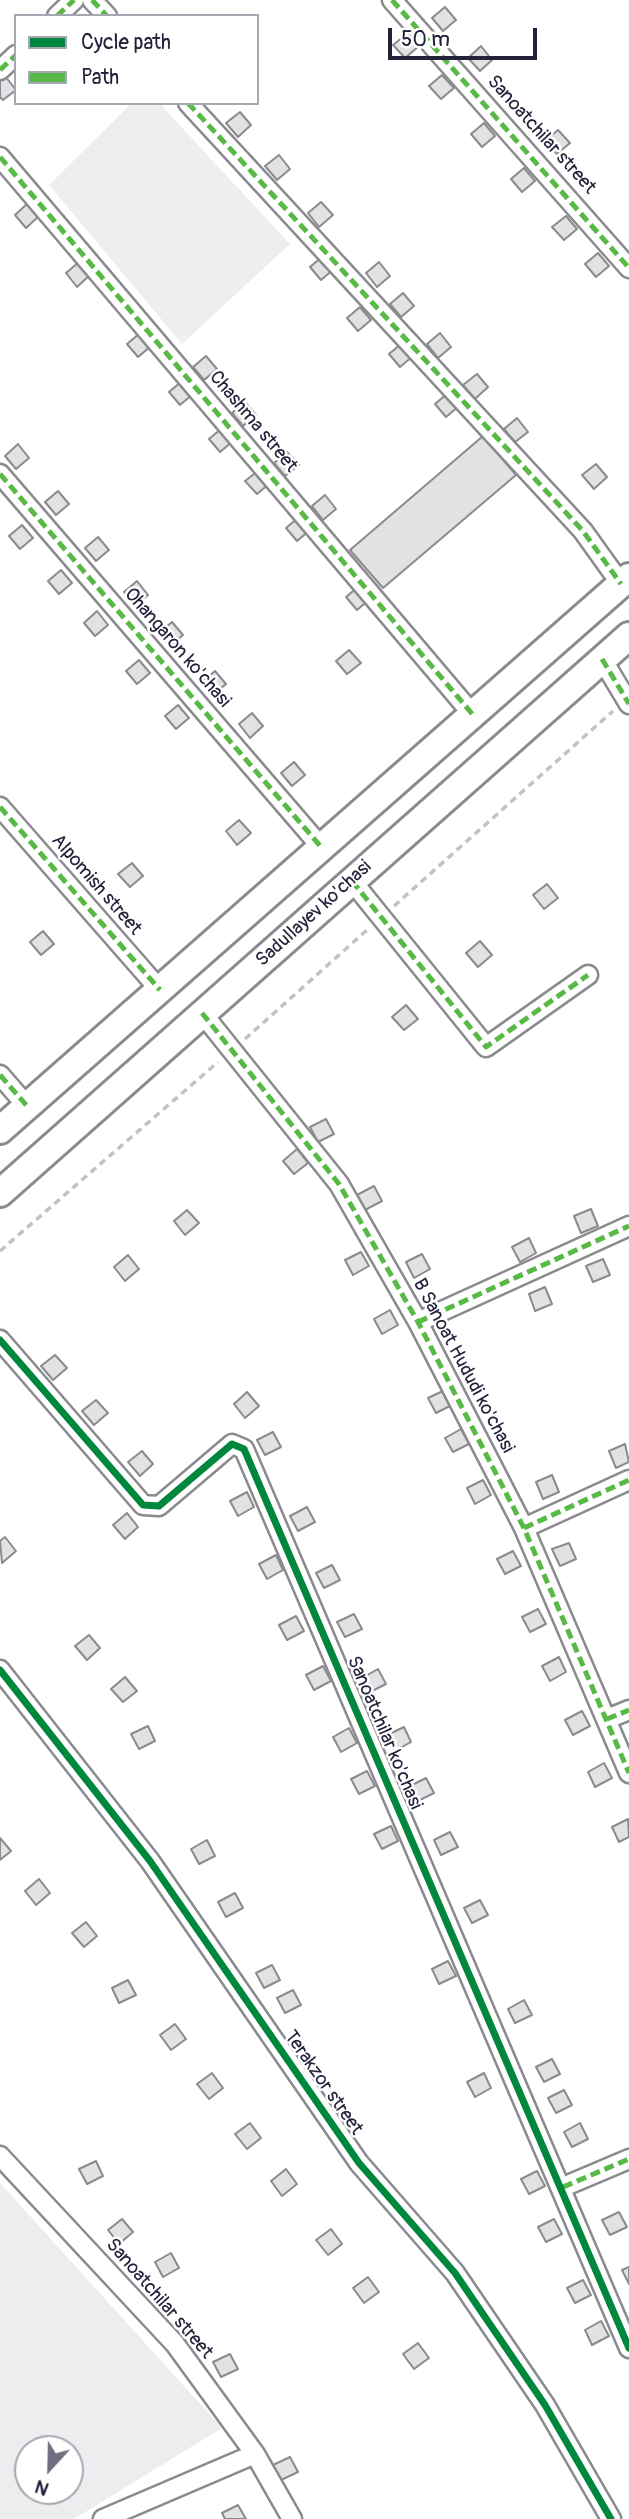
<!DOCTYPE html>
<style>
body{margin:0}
#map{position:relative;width:629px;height:2519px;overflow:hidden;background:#fff;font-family:Pangolin,sans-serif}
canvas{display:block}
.legend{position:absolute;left:14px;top:14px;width:245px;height:91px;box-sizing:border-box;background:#fff;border:2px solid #a7a7b1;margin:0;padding:9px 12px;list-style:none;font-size:21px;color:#22223b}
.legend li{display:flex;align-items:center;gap:14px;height:35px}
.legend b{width:35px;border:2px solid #a7a7b1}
.north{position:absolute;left:14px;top:2435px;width:70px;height:70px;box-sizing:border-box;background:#fff;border:2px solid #a7a7b1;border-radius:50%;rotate:202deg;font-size:19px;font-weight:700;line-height:28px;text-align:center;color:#22223b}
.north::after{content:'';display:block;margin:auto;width:24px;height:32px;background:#6f6f80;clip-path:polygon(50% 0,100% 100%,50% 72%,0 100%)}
.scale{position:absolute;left:388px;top:28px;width:149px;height:32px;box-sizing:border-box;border:4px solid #22223b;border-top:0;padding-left:9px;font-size:21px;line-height:24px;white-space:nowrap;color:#22223b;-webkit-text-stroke:5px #fff;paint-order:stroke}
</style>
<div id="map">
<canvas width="629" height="2519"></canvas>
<ul class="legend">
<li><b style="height:9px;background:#00873e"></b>Cycle path</li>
<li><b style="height:9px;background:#58b947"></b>Path</li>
</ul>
<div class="north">N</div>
<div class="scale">50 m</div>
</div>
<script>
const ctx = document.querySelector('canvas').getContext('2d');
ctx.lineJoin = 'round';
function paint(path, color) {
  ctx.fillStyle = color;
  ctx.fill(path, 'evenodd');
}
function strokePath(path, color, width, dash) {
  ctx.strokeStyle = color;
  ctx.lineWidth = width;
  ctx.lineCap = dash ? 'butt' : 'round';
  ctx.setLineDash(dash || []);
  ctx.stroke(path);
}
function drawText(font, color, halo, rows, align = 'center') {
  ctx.font = font + ' Pangolin,sans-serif';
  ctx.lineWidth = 5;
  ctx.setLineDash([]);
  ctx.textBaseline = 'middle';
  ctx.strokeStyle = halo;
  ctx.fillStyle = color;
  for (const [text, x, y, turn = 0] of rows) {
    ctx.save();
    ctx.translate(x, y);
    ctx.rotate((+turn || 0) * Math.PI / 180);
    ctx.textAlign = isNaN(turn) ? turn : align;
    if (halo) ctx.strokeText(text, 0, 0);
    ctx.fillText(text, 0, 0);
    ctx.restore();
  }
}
paint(new Path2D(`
 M132,103H159L290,244L182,344L49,185Z`), '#eeeeef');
paint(new Path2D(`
 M0,2183L222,2428L74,2519H0ZM28,2449H70V2491H28Z`), '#ededef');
const building = new Path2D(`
 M445,7L456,20L443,31L432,18Z
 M407,34L418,47L405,58L393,45Z
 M481,46L492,60L480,71L468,58Z
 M442,75L454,88L441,99L429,86Z
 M5,76L16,90L3,100L0,97V80Z
 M240,112L251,125L238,137L226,123Z
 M484,123L495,136L482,147L471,134Z
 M558,130L570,143L557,154L545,141Z
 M279,155L290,169L277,180L265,166Z
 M524,168L535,181L522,192L511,179Z
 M321,202L333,215L319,227L308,213Z
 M28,203L39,216L26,228L15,215Z
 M566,216L577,229L564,240L552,227Z
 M598,253L609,266L596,277L585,264Z
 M323,256L334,269L321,280L310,267Z
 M79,262L90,275L77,287L66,273Z
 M379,262L390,276L377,287L366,273Z
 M403,293L414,306L401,317L390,304Z
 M360,307L371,320L358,331L347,318Z
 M140,333L151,346L138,357L127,344Z
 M440,333L451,347L438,358L427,344Z
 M402,343L413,356L400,367L389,354Z
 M206,356L217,369L204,380L193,367Z
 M477,374L488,387L475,399L463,385Z
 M182,381L193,394L180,405L169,392Z
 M448,393L459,406L446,417L435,404Z
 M245,402L256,415L243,426L232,413Z
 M517,418L528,432L515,442L504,429Z
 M222,428L233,441L220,452L209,439Z
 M483,436L516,475L383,588L350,550Z
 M18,444L29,458L16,469L5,456Z
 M287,452L299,465L285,476L274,463Z
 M596,464L607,477L594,489L582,475Z
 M259,470L270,483L257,494L245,481Z
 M58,491L69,504L56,515L45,502Z
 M325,495L336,509L323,520L312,506Z
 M299,517L310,530L297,541L286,528Z
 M22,525L33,538L20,549L9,536Z
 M98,537L109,550L96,561L85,548Z
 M61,570L72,583L59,594L48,581Z
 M137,581L148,595L135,606L124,592Z
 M359,586L370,599L357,610L346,597Z
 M97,611L108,625L95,636L84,623Z
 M172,622L183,635L170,646L159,633Z
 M349,650L361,663L347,674L336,661Z
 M139,660L150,673L137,684L126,671Z
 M215,671L226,684L213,695L202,682Z
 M178,705L189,718L176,729L165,716Z
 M252,713L263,726L250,738L239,724Z
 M294,762L305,775L292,786L281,773Z
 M239,820L251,833L237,845L226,831Z
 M132,863L143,876L130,887L118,874Z
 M547,884L558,898L544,909L533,895Z
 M43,931L54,944L41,955L30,942Z
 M480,941L492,955L478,967L466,953Z
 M406,1005L418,1019L404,1030L392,1017Z
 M326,1119L334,1134L318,1142L310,1127Z
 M297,1149L308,1163L294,1174L283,1161Z
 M374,1186L382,1201L365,1210L357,1195Z
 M591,1209L598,1226L581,1233L574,1216Z
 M187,1210L199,1223L185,1235L174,1221Z
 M529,1238L536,1253L520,1262L512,1247Z
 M361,1252L369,1266L353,1275L345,1260Z
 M422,1254L430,1269L414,1278L406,1262Z
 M128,1255L139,1269L125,1281L114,1267Z
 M603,1259L610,1275L593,1282L586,1266Z
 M545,1287L552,1304L535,1311L529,1294Z
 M390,1310L398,1325L382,1334L374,1319Z
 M55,1355L67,1368L53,1380L41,1366Z
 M445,1390L452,1405L436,1413L428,1398Z
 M247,1392L259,1406L245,1418L234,1404Z
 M96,1400L108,1413L94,1425L82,1411Z
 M461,1429L469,1444L453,1452L445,1438Z
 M273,1432L281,1447L265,1455L257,1440Z
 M625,1444L629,1462L616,1468L609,1451Z
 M142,1451L153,1464L140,1476L128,1462Z
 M552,1475L559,1492L543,1499L536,1482Z
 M483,1480L491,1495L475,1504L467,1488Z
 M247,1492L254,1507L238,1516L230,1501Z
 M307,1507L315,1522L298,1531L290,1516Z
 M127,1513L138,1527L125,1539L113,1525Z
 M5,1537L16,1551L2,1563L0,1541Z
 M569,1543L576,1559L560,1566L552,1549Z
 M513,1551L521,1566L505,1574L497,1559Z
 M276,1555L283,1570L267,1579L259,1564Z
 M332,1565L340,1580L324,1588L316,1573Z
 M538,1609L546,1624L530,1632L522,1617Z
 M354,1614L362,1629L345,1637L337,1622Z
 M296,1616L304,1631L287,1640L279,1625Z
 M89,1635L100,1648L87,1660L75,1646Z
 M559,1657L566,1672L550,1681L542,1666Z
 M323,1666L331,1681L314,1690L306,1675Z
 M378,1669L386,1684L370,1692L362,1678Z
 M125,1677L137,1691L123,1702L111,1689Z
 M582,1711L590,1726L573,1735L565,1720Z
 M148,1726L155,1741L139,1749L131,1734Z
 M404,1727L411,1742L395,1751L387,1735Z
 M349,1728L357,1743L341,1752L333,1737Z
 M604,1763L612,1778L595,1787L588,1772Z
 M367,1771L375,1786L359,1794L351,1779Z
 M426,1778L434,1793L418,1801L410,1786Z
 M628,1819L629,1837L619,1842L612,1827Z
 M391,1826L398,1841L382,1849L374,1834Z
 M450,1832L458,1847L441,1855L434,1840Z
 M0,1838L11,1851L0,1860Z
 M207,1840L215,1856L199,1864L191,1849Z
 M39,1879L50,1893L36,1905L25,1891Z
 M235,1893L243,1908L226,1917L218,1902Z
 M480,1900L488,1915L472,1923L464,1908Z
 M86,1922L97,1936L84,1947L72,1933Z
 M448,1961L456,1976L439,1984L432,1969Z
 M272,1965L280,1980L264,1988L256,1973Z
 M128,1980L136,1995L119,2003L112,1988Z
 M293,1990L301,2005L285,2013L277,1998Z
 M524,2000L532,2015L515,2023L508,2009Z
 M175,2024L186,2039L171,2050L160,2035Z
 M552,2059L560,2074L544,2082L536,2067Z
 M212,2073L223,2088L209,2099L197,2084Z
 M484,2073L491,2088L475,2097L467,2082Z
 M564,2090L572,2105L556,2113L548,2098Z
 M250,2123L261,2138L247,2149L235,2134Z
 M580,2123L588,2139L572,2147L564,2132Z
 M96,2161L103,2176L87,2184L79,2169Z
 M286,2169L297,2184L282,2196L271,2181Z
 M537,2171L545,2186L529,2194L521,2179Z
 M619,2212L627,2227L610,2235L602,2220Z
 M122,2219L133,2232L119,2244L108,2230Z
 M554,2219L562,2234L546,2242L538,2227Z
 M331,2229L342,2244L328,2255L316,2240Z
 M171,2253L179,2268L163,2277L155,2262Z
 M629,2267V2284L622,2270Z
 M368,2277L379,2292L364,2303L353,2288Z
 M583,2280L591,2295L575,2303L567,2288Z
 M601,2321L609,2336L592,2345L585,2330Z
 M418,2343L429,2358L414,2369L403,2354Z
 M230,2354L238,2369L221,2377L213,2362Z
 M290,2457L298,2472L281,2480L273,2465Z
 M238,2505L246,2519H225L222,2513Z`);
paint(building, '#e2e2e4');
strokePath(building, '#8a8a8f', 2);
const street = new Path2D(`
 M92,0L107,16
 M392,0L629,268
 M57,16L74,0
 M0,70L16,55
 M188,103L583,531L621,584
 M0,157L474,716
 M0,474L322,848
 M602,659L629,704
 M0,807L160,990
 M352,881L486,1047L588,975
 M202,1013L339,1184L418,1322L524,1528L629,1773
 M0,1075L27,1106
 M418,1322L629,1226
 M0,1340L143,1505L159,1506L232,1444L244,1449L629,2348
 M524,1528L629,1480
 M0,1670L150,1861L359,2163L455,2273L545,2405L611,2519
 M607,1719L629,1710
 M0,2156L175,2344L255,2454L292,2519
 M563,2187L629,2159
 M103,2519L255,2454`);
const secondary = new Path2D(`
 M0,1130L629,577
 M0,1193L629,636`);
strokePath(street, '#8a8a8f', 23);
strokePath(secondary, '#8a8a8f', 32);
strokePath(new Path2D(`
 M394,906L613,711
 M245,1039L367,930
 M0,1251L218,1062`), '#c2c2c4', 3.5, [7, 5]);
strokePath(street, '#fff', 18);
strokePath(secondary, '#fff', 26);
strokePath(new Path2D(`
 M92,0L107,16
 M392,0L629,268
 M57,16L74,0
 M0,70L16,55
 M188,103L583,531L621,584
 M0,157L474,716
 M0,474L322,848
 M602,659L629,704
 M0,807L160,990
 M352,881L486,1047L588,975
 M202,1013L339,1184L418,1322L524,1528L629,1773
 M0,1075L27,1106
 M418,1322L629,1226
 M524,1528L629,1480
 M607,1719L629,1710
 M563,2187L629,2159`), '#58b947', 5, [10, 5]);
strokePath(new Path2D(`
 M0,1340L143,1505L159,1506L232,1444L244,1449L629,2348
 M0,1670L150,1861L359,2163L455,2273L545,2405L611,2519`), '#00873e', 7);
drawText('19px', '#22223b', '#fff', [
 ["Sanoatchilar street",541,135,48],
 ["Chashma street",253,422,50],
 ["Ohangaron ko'chasi",177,648,49],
 ["Alpomish street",96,885,49],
 ["Sadullayev ko'chasi",314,914,-42],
 ["B Sanoat Hududi ko'chasi",463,1366,62],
 ["Sanoatchilar ko'chasi",384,1733,67],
 ["Terakzor street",323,2083,55],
 ["Sanoatchilar street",159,2299,49]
]);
</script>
